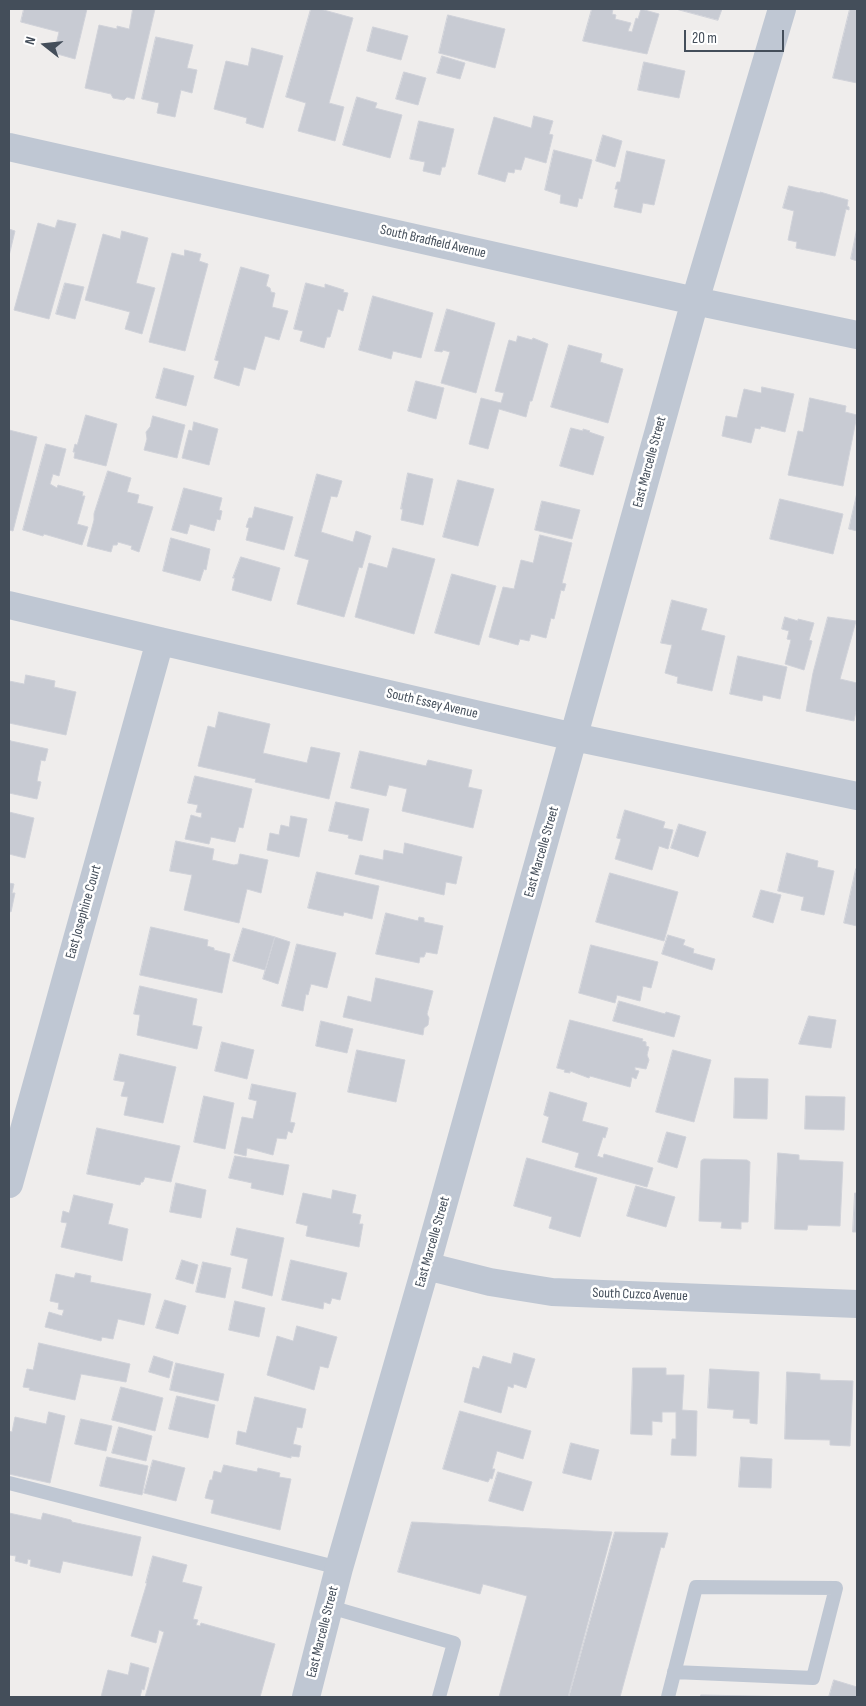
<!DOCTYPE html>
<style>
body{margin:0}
#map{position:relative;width:866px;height:1706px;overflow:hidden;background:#efedec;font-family:"Sofia Sans Condensed",sans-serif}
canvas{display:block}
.frame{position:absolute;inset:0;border:10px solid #444e5a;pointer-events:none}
.north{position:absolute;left:20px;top:20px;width:50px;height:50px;-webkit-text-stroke:4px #fff;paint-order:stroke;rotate:286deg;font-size:14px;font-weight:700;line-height:20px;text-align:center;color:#444e5a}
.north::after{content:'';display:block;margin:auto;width:18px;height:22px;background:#444e5a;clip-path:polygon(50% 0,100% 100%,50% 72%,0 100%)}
.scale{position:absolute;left:684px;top:30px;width:100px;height:22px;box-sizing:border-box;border:2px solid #444e5a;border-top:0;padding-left:6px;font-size:15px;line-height:18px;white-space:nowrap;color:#444e5a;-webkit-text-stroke:4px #fff;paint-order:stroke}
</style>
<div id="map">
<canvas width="866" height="1706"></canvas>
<div class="frame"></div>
<div class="north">N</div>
<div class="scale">20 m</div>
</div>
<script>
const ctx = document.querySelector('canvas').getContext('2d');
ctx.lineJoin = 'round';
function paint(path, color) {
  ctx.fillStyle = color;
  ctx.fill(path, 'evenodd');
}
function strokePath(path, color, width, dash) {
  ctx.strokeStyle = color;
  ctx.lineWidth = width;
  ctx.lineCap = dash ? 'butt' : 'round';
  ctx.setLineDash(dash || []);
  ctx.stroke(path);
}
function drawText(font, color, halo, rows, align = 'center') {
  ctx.font = font + ' "Sofia Sans Condensed",sans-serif';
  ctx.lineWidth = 5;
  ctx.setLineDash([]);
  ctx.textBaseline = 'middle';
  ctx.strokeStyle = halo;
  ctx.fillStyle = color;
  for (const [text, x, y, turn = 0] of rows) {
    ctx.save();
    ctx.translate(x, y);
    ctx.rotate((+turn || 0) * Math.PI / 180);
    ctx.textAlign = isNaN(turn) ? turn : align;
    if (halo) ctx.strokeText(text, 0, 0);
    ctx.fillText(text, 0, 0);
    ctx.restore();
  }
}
const building = new Path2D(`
 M24,9H87L75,59L54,53L59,32L21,22Z
 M133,9H155L134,99L127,97L124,100L113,98L111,94L85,88L99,25L117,29V26L129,29Z
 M311,9H320L353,18L329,103L344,107L335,141L298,131L306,103L286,97Z
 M592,9H613L612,14L616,15L615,19L631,23L628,31L632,32L636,18L638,19L641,9L659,14L647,54L583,41Z
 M676,9H722L718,20Z
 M850,9H857V83L833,78Z
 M448,15L505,29L495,68L439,53Z
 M373,27L408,36L401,60L367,51Z
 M156,37L193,45L187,68L197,70L192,93L181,90L175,117L157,113L159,103L142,99Z
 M252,48L283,56L263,128L246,123L247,118L214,109L226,61L248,66Z
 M442,56L465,63L460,79L437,73Z
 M644,62L685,71L679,98L638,90Z
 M404,72L426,78L418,105L396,99Z
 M357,97L377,103L375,108L402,115L390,158L343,145Z
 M534,116L553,121L549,134L553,135L546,163L525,157L521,170L515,169L514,173L508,172L505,182L478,174L494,117L531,128Z
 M419,121L454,129L445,167H442L440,175L423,171L425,162L410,159Z
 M603,135L622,141L615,167L596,161Z
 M554,150L592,160L582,199L579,198L577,207L560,203L561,195L545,190Z
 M627,151L665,160L654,205L643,203L641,213L614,207L618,189H615L617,182H620Z
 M789,186L820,193V192L848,200L847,206L849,207V210L846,209L835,256L796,248L797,242L788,240L794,211L783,208Z
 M58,220L76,224L49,319L14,310L38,223L55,228Z
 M857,228V261L851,259Z
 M9,229L15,231L9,256Z
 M122,231L148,238L136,283L155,288L142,334L125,329L130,312L85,300L103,234L120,239Z
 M185,250L201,254L199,261L208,264L185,351L149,342L172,253L184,256Z
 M241,267L269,275L266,286L270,288L271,292L275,293L272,307L288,311L279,340L265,336L255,370L244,367L239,386L214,378L219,361L215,360Z
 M65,283L84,287L75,319L56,314Z
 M306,283L325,288V284L344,290L343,292L348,293L343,311L338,309L330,337H327L324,348L300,341L303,331L294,329Z
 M373,296L433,313L421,358L393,351L391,359L359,350Z
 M447,309L495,323L476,393L441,383L450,352L443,350L442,352L435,351Z
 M518,336L532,340L533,338L548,344L532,401H530L526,417L499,409L488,449L469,444L481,398L501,403L504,393L495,391L509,340L516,342Z
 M569,345L602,354L600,362L623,369L608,423L551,407Z
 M164,368L194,376L186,406L156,398Z
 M416,381L444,388L436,419L408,411Z
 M762,387L794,394L785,432L761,426L760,429L755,428L751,443L722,436L726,416L737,418L744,389L761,393Z
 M810,398L846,406L845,412L857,415L843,486L788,475L798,431L803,432Z
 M86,415L117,424L106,466L74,458L75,452H73L75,444L77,445Z
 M153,416L185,425L177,458L144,450L147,439L146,432L150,427Z
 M194,422L218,429L209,465L182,458L189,430L192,431Z
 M571,428L583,431V429L590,431L589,432L604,437L593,475L560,466Z
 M9,430L37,437L13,531L9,530Z
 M46,444L66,449L59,476L53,474L50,484L57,488L58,485L83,492L82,496H85L77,524L88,527L82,545L44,534L43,536L23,530Z
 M108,471L131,478L127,492L139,495L137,503L153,507L139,552L131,549L132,546L118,542L117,545H113L111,552L87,546L94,520V514Z
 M408,473L433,479L423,525L401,520L403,509H401Z
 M317,474L342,481L337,497L331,496L321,532L353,542L356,531L371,536L362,568L359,567L344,617L297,604L309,560L295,556Z
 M458,480L494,489L478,546L443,537Z
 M184,488L222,498L219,510L222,511L220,520L217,519L214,531L190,524L187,534L172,530Z
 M857,493V531L849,529Z
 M780,499L843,514L833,554L770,539Z
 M542,501L580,510L572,539L535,530Z
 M255,507L293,517L284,550L246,540L249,528L246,527L249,518H252Z
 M540,535L572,543L562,583L566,584L564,591L561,590L554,619L551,618L546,638L531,634L529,641L520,639L518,645L489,637L503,587L514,589L521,560L533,563Z
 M171,538L210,549L206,570L204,569L200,581L163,571Z
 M393,548L435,559L414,634L355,617L369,563L387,568Z
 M241,557L280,568L271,601L232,590L235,578H233Z
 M452,574L496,586L479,645L435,633Z
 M672,600L707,609L701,630L725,636L712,691L677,683L678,677L665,673L672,645L661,643Z
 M785,617L798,621V619L814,623L809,640L812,641L804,670L785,664L791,640L787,639L789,631L782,629Z
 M828,617L856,621L840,679L857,683V706L854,721L806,711L813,673Z
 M738,656L787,667L780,699L763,695L762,701L730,694Z
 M26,675L55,681L54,687L76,692L66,735L9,723V681L24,684Z
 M219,712L270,724L263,753L307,763L311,747L340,753L329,799L255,782L256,779L198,766L208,726L215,728Z
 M9,739L11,741L48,749L45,761L41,760L37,781L41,782L37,799L9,793Z
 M360,751L426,766L428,760L472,770L468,787L482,790L473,828L402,811L407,789L389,785L386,796L351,788Z
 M195,776L252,789L243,828L239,827L235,842L211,837L209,844L185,839L191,815L201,818L202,813L196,812L198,805L188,803Z
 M336,802L369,809L362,841L348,838L349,835L329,831Z
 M625,810L665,822L663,828L673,830L668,849L659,846L652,870L615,859L621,839L617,838Z
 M9,812L34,818L25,858L9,854Z
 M291,816L307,819L299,857L267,850L270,833L279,835L281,825L289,827Z
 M679,824L706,832L698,857L671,848Z
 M176,841L214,849L212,860L234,865L238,864L240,854L268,860L261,893L247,889L239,923L184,910L192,875L170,871Z
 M405,843L462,857L456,884L446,882L444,895L355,874L360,855L383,860L384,850L403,854Z
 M787,853L818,861L817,867L834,871L824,915L801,910L804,897L778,891Z
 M856,869L857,870V926L844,923Z
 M317,872L379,886L372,919L344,912L343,916L308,908Z
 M610,873L678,892L664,941L596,922Z
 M9,883L14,884L12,893H15L11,912L9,911Z
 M761,890L781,895L773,923L753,917Z
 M386,913L418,921L419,917L424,918V922L443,926L437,954L426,952L424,957H420L419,963L376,954Z
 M151,927L208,940L207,946L214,948V950L230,954L222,993L140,975Z
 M243,928L275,937L265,970L233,961Z
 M668,935L685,940L683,945L694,949L693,953L715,959L712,970L662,954Z
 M275,937L290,942L278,984L263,979Z
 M297,944L336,953L327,988L311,984L308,995L306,994L303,1011L282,1006Z
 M591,945L658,962L651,988L643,986L640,1001L617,995L615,1003L579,993Z
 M376,978L433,991L427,1014L429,1018L428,1025L424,1028L423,1035L343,1017L348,996L371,1002Z
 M140,986L197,999L192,1025L202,1027L197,1049L137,1035L140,1015L134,1014Z
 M619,1001L665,1014L666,1012L680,1016L674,1037L613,1021Z
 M809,1016L836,1020L831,1048L799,1044Z
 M570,1020L643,1039L642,1041L646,1042V1046L649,1047L647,1055L649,1060L646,1069L635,1067V1070L639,1071L636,1079L632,1077L630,1087L590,1076L589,1078L570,1071V1073L564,1072L565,1070L557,1068Z
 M321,1021L353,1029L347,1053L316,1046Z
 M222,1042L254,1050L247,1079L215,1071Z
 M357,1050L405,1060L396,1102L348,1092Z
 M673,1050L711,1060L694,1122L656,1112Z
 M120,1054L176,1067L163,1123L124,1115L128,1097L121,1096L125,1082L114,1080Z
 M735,1078L768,1079L767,1119L734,1118Z
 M252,1084L296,1093L290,1122L295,1123L292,1133L288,1131L286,1139L277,1138L273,1155L247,1148L246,1156L234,1153L242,1117L253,1119L257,1101L249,1099Z
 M550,1092L587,1103L582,1121L608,1128L605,1138L603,1137L597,1156L603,1158L604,1154L653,1168L647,1187L575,1167L579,1153L542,1142L549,1117L544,1115Z
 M204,1096L234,1103L225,1149L194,1142Z
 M806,1096L845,1097L844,1130L805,1129Z
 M97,1128L180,1146L171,1182L145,1177L143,1182H141L140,1185L87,1174Z
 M667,1132L686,1137L677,1168L658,1162Z
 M778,1153L799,1155V1160L843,1162L840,1226L808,1225L807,1230L775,1229Z
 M235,1156L289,1165L283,1195L251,1188L252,1183L229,1178Z
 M527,1158L597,1178L580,1237L549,1228L552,1217L514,1206Z
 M704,1159L747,1160L750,1162L748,1222H741V1229L721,1228L722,1222L699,1221L701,1161Z
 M176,1183L206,1190L201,1218L170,1212Z
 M636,1186L675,1197L666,1227L627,1216Z
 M333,1190L356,1195L352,1213L361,1215L359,1224H363L359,1247L306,1236L308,1226L296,1223L303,1193L331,1199Z
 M855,1193H857V1232H853Z
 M74,1195L113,1204L108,1224L128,1229L122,1261L61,1247L67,1223L61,1222L63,1211L69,1213Z
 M237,1228L284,1238L272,1296L242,1288L248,1259L231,1255Z
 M182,1260L198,1265L193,1284L176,1279Z
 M291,1260L347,1273L340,1300L332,1298L330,1304L324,1302L323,1309L282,1300Z
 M203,1262L231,1268L225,1298L196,1292Z
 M76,1273L91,1276L90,1282L151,1294L144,1325L118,1319L113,1339L102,1337L101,1341L45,1327L49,1312L62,1316L64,1310L58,1309L59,1303L50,1301L56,1274L74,1278Z
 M165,1300L186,1306L178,1334L156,1328Z
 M235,1301L265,1308L259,1337L229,1330Z
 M297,1326L337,1337L328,1368L320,1366L314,1390L267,1375L277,1336L293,1341Z
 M39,1343L130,1364L126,1382L81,1374L75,1400L29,1390L30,1388L23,1387L27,1369L33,1370Z
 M514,1353L535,1359L526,1388L514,1384L513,1388L508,1386L501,1413L464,1402L473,1367L479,1369L483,1356L511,1364Z
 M154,1356L173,1362L169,1378L149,1372Z
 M176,1363L224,1374L218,1401L170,1390Z
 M633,1368H666V1375H684L682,1410L697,1411L696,1456L671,1455L672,1439H676V1412H662V1422L652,1421V1435L631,1434Z
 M710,1369L759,1372L757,1424L750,1423V1419L733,1418L734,1410L708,1408Z
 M787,1372L820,1374V1380L853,1381L850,1446L830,1445V1440L785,1439Z
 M121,1387L163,1398L155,1431L112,1420Z
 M177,1396L215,1405L208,1438L169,1429Z
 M255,1397L306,1409L302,1428L297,1427L293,1444L301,1446L299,1457L291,1456V1458L236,1444L238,1431L246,1433Z
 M460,1411L531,1431L523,1459L497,1451L492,1469H495L492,1479L490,1478L488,1482L443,1469Z
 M49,1412L65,1416L50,1483L9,1474V1431L12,1432L15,1417L46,1424Z
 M81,1419L112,1426L106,1451L75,1444Z
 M119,1427L152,1436L146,1461L112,1453Z
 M571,1443L599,1450L591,1480L563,1473Z
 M107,1457L148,1466L142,1495L100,1486Z
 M741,1457L772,1459L771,1488L739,1487Z
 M153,1460L185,1468L176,1501L144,1493Z
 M224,1465L257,1472L258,1468L280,1473L279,1477L291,1479L280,1530L211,1513L214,1500L205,1498L210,1480H212L214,1471L221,1473Z
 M498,1472L532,1482L523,1511L489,1501Z
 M9,1513L41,1520L43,1513L71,1520L72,1522L141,1537L132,1576L63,1561L60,1573L30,1566L31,1560L28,1559L27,1564L15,1561L16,1556L9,1555Z
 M412,1522L612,1532L568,1697H499L527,1596L483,1584L480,1594L398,1572Z
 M615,1532L668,1533L664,1548L661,1547L620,1697H569Z
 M153,1556L187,1565L182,1582L202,1587L193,1619L198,1620L196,1625L200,1626L201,1623L275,1644L260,1697H145L164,1632L159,1630L156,1643L131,1636L147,1583H146Z
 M131,1663L149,1668L144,1690L142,1689L140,1697H101L108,1670L128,1675Z
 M834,1680L857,1687V1697H829Z
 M701,1695L800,1697H701Z`);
paint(building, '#c8cbd3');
strokePath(building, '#d0d2d9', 1);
strokePath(new Path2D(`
 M9,1483L339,1568
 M330,1607L454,1643L439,1697
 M668,1697L696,1587L836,1588L813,1678L674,1672`), '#bfc7d3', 14);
strokePath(new Path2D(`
 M9,147L695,301L857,335
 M9,605L160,641L574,737L857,796
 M9,1184L160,641
 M426,1266L490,1282L552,1292L857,1304
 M306,1697L339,1568L426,1266L695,301L782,9`), '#bfc7d3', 28);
drawText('14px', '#444e5a', '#fff', [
 ["South Bradfield Avenue",433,242,13],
 ["East Marcelle Street",650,462,-75],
 ["South Essey Avenue",432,704,13],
 ["East Marcelle Street",542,852,-74],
 ["East Josephine Court",84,912,-74],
 ["East Marcelle Street",433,1242,-74],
 ["South Cuzco Avenue",640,1295,2],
 ["East Marcelle Street",323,1632,-76]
]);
</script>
